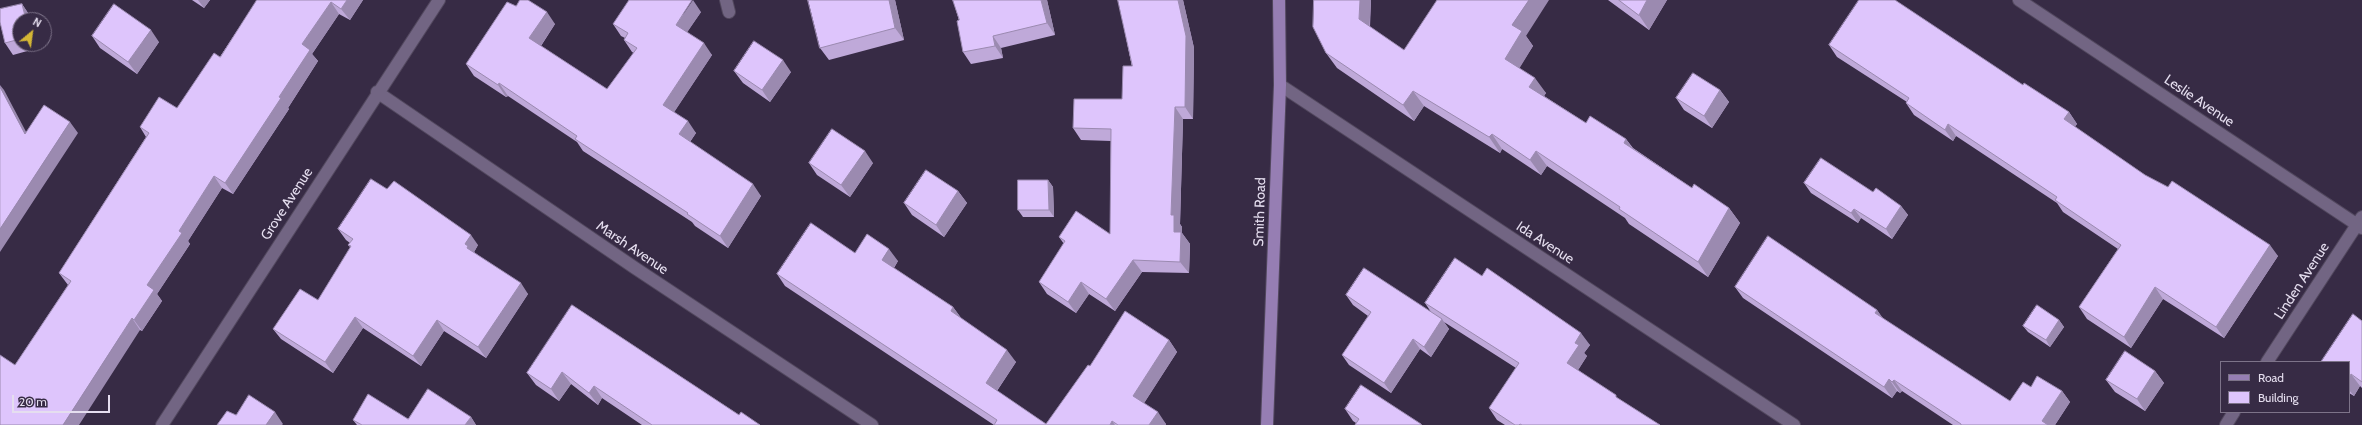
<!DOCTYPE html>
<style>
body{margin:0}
#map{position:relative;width:2362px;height:425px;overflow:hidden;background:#372b45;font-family:Cabin,sans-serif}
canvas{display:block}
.legend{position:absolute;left:2220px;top:361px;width:130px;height:52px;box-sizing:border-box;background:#372b45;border:1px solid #7d7389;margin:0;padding:5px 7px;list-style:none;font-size:12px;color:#e5deef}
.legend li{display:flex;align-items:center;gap:8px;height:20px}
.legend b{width:20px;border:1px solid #7d7389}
.north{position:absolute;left:12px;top:12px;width:40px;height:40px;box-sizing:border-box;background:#372b45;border:1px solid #7d7389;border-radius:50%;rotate:29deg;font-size:11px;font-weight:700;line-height:16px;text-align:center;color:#e5deef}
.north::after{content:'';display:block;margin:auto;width:14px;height:18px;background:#d4b635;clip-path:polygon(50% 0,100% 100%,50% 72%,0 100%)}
.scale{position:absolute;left:12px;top:395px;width:98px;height:18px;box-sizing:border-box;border:2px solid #e5deef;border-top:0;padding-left:5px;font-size:12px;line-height:14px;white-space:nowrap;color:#e5deef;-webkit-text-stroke:3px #372b45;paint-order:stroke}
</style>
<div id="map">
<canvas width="2362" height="425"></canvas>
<ul class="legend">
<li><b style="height:5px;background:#967eb3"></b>Road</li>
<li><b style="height:11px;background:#dec5fc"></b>Building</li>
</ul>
<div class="north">N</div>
<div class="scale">20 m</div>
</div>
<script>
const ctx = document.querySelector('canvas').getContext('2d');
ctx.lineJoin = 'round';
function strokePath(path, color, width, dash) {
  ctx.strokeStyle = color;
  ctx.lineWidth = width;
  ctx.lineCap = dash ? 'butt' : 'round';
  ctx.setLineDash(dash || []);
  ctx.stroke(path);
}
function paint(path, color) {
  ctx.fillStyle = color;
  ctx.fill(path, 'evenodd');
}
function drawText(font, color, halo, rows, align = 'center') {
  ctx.font = font + ' Cabin,sans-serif';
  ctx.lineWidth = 4;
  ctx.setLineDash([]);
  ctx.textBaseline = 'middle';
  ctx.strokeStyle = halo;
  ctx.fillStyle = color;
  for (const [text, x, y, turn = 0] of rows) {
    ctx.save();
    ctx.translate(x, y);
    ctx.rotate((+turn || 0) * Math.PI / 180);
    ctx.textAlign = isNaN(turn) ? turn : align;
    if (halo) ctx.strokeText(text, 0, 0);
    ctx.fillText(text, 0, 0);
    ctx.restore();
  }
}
const minor = new Path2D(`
 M726,0L729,12
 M2019,0L2362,228
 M1280,85L1794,425
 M377,92L635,268L872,425
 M2267,362L2362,217
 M162,425L439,0
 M2226,425L2234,412`);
const major = new Path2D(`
 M1267,425L1280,85L1279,0`);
strokePath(minor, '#52485e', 14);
strokePath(major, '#52485e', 14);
strokePath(minor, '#726583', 12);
strokePath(major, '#967eb3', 12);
paint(new Path2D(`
 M192,0H210L204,8Z
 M257,0H363L350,20L339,14L312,54L318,61L288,108L289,109L233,194L222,188L188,241L190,244L157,294L162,301L142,331L140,330L15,365L68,285L59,273L146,137L140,127L177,108L220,57Z
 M895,0L904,40L829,60L820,48Z
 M953,0H1047L1055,35L1001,48L1003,58L971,64L963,52L959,20Z
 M1118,0H1183L1194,48L1193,119H1183L1180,224L1182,227V233L1190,244L1189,273L1142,272L1115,311L1089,294L1076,313L1047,294L1039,282L1064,244L1059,237L1110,234L1111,141L1081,140L1073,128L1122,99L1132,66Z
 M1314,0H1371L1370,27L1404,50L1526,36L1533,46L1519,68L1546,93L1544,96L1586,123L1626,139L1633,148L1692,188L1729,208L1740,223L1708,277L1629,224L1625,218L1547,166L1541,175L1502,149L1500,153L1424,106L1414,121L1337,68L1326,53Z
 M1608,0H1667L1649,30Z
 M22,4L30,16L31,20H20V44H37L38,48L13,55L5,43L0,22V9Z
 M516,6L555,24L541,46L607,89L634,53L632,52L624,40L625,38L621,36L613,24L701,12L687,32L712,55L674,112L696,133L690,142L761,196L728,248L695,226L692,222L583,151L577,142L508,96L506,97L474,76L466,64Z
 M92,36L159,42L137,74L100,48Z
 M1829,45L2023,85L2069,112L2077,124L2074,127L2145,175L2278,256L2224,338L2163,299L2131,348L2087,319L2079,307L2118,249L2063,212L2057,203L1956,136L1953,141L1914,115L1906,103L1907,102L1837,57Z
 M734,71L791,72L770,102L743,83Z
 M1720,90L1729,102L1712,128L1684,110L1676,98Z
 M809,163H873L850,197L817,175Z
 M1048,180L1053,187L1054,217H1023L1018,210Z
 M1804,183L1873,192L1901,206L1908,215L1892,239L1861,218L1858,223L1811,193Z
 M958,191L967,203L944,237L912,215L904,203Z
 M338,229L478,245L474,252L528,294L486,358L444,331L421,366L363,328L333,373L281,339L273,329L318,300L351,248L348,245L350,243L346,240Z
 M855,253L898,261L894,268L953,307L961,318L1016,362L997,391L1046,424L1090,366L1169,340L1177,352L1144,403L1166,424V425H994L785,286L777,274Z
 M1482,276L1590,345L1584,353L1587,356L1578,370L1619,399L1660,425H1505L1497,420L1489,408L1516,368L1444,322L1449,329L1431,357L1420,349L1391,393L1349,365L1342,355L1368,316L1353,305L1346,295L1431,312L1425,303Z
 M1735,287L1877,310L1883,319L2010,401L2031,387L2062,391L2070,402L2055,425H1953L1902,391L1900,393L1897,391L1892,398L1743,298Z
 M572,305L739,415L760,425H642L602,398L598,405L571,384L559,401L536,385L527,373Z
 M2059,320L2064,327L2050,347L2028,332L2023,326Z
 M2362,321V388L2360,386L2354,396L2349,393V362Z
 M2155,371L2164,383L2145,411L2115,392L2106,380Z
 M1345,409L1421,424L1422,425H1355L1356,423L1353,421Z
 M471,417L476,425H357L353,420Z`), '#bfa9d9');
paint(new Path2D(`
 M198,0H210L204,8Z
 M347,0H363L350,20L341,9Z
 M693,0L701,12L684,37L676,25Z
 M889,0H895L904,40L895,28Z
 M1041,0H1047L1055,35L1047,23Z
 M1178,0H1183L1194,48L1193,119L1185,107Z
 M1360,0H1371L1369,34L1359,19Z
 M1529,0H1549L1526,36L1533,46L1516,74L1505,59L1512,25Z
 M1647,0H1667L1649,30L1639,15Z
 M331,2L339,14L312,54L318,61L288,108L289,109L233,194L225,183L279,97L302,44Z
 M22,4L30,16L31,20H26Z
 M547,12L555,24L538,50L529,38Z
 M151,30L159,42L137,74L128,62Z
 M993,36L1001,48L1003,58L995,46Z
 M704,43L712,55L671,117L663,105Z
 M783,60L791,72L770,102L762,90Z
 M1535,78L1546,93L1540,102L1529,87Z
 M499,83L508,96L506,97L498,85Z
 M0,85L4,90L33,145L25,134L0,87Z
 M1720,90L1729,102L1712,128L1704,116Z
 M1413,91L1424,106L1414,121L1403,105Z
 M1175,107L1183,119L1180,224L1182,227V233L1190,244L1189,273L1180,262L1171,215Z
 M2069,112L2077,124L2072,131L2064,119Z
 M688,121L696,133L687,146L679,134Z
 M70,122L78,133L0,252V229Z
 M1948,124L1956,136L1953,141L1945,130Z
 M1492,134L1502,149L1500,153L1489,137Z
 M1626,139L1637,155L1624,143Z
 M865,151L873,163L850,197L841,185Z
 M1536,151L1547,166L1541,175L1530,160Z
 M214,176L222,188L188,241L190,244L157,294L162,301L142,331L134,320L147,285L179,231Z
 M1048,180L1053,187L1054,217L1049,210Z
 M753,184L761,196L728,248L720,236Z
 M958,191L967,203L944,237L936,225Z
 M1901,206L1908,215L1892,239L1886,229Z
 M1729,208L1740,223L1708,277L1698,262Z
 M1854,209L1861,218L1858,223L1851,213Z
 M471,235L478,245L473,254L474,258L465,244Z
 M2270,245L2278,256L2224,338L2216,327Z
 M889,249L898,261L891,272L882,260Z
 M1133,260L1142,272L1115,311L1106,299Z
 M1081,282L1089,294L1076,313L1068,302Z
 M521,283L528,294L486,358L478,347Z
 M2155,287L2163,299L2131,348L2124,337Z
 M953,307L962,319L951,311Z
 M1877,310L1885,321L1875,313Z
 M355,317L363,328L333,373L325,362Z
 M132,318L140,330L79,425H63Z
 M1442,319L1449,329L1431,357L1424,347Z
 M437,320L444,331L421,366L413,356Z
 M2059,320L2064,327L2050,347L2046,340Z
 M1581,333L1590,345L1584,353L1587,356L1575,375L1567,363L1575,343Z
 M1413,339L1420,349L1391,393L1384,383Z
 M1169,340L1177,352L1141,408L1133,396Z
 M1007,350L1016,362L994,395L986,383Z
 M2155,371L2164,383L2145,411L2137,399Z
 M562,372L571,384L559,401L551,389Z
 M2351,374L2360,386L2354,396L2349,390V378Z
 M1889,379L1897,391L1892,398L1884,387Z
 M1894,380L1902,391L1900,393L1892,382Z
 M594,386L602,398L598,405L589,393Z
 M2062,391L2070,402L2055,425H2045L2042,421Z
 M275,412L283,424L282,425H266Z
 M1158,412L1166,424V425H1149Z
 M471,417L476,425H465Z
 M1112,421L1115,425H1110Z`), '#9b8ab0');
const building = new Path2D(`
 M257,0H347L341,9L331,2L302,44L310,50L279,97L281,98L225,183L214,176L179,231L182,233L147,285L154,290L134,320L132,318L63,425H0V355L15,365L71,281L59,273L149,133L140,127L159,97L177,108L214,53L220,57Z
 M520,0H528L547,12L529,38L607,89L637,48L624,40L628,33L613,24L629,0H692L676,25L704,43L663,105L688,121L679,134L753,184L720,236L687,214L688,213L575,139L577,136L499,83L498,85L466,64L507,2L516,6Z
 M808,0H889L895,28L820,48Z
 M953,0H1041L1047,23L993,36L995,46L963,52L957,21L959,20Z
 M1118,0H1178L1186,36L1185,107H1175L1171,215H1174V232H1181L1180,262L1133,260L1106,299L1081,282L1068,302L1039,282L1065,241L1059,237L1076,211L1110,234L1111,129L1073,128L1074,99H1122L1123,66H1132Z
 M1314,0H1360L1359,19L1404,50L1437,0H1529L1512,25L1522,31L1505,59L1535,78L1529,87L1586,123L1590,116L1626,139L1624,143L1692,188L1694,184L1729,208L1698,262L1619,209L1620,207L1536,151L1530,160L1492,134L1489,137L1413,91L1403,105L1326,53L1313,27Z
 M1619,0H1647L1639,15Z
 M1859,0H1895L2023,85L2024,83L2069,112L2064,119L2145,175L2168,187L2172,181L2270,245L2216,327L2155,287L2124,337L2079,307L2121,245L2055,200L2057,197L1948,124L1945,130L1906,103L1909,98L1829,45Z
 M22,4L26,20H20V39L5,43L0,22V9Z
 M114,4L151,30L128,62L92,36Z
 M754,41L783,60L762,90L734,71Z
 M1693,73L1720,90L1704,116L1676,98Z
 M0,87L25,134L44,105L70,122L0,229Z
 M832,129L865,151L841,185L809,163Z
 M1821,158L1873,192L1876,188L1901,206L1886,229L1854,209L1851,213L1804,183Z
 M926,170L958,191L936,225L904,203Z
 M371,179L387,189L394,181L471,235L465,244L468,246L467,248L521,283L478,347L437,320L413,356L355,317L325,362L273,329L300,289L318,300L351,246L348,245L353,239L338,229Z
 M1018,180H1048L1049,210H1018Z
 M811,223L855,253L867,234L889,249L882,260L953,307L951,311L1007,350L986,383L1046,424L1088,365L1090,366L1125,311L1169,340L1133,396L1158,412L1149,425H1118L1112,421L1110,425H994L997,420L777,274Z
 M1768,236L1877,310L1875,313L2010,401L2023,382L2031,387L2037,376L2062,391L2042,421L2048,425H1961V424L1894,380L1892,382L1889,379L1884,387L1735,287Z
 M1455,258L1482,276L1487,268L1581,333L1575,343L1579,345L1567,363L1616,395V397L1660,425H1522L1520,424L1519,425H1515L1489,408L1519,363L1425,303Z
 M1364,268L1442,319L1424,347L1413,339L1384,383L1342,355L1371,312L1346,295Z
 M572,305L739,415L741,412L760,425H652L594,386L589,393L562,372L551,389L527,373Z
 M2037,305L2059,320L2046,340L2023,326Z
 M2353,314L2362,321V382L2351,374L2349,378V362H2321Z
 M2125,351L2155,371L2137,399L2106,380Z
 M1361,385L1421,424V425H1355L1359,419L1345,409Z
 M428,389L471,417L465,425H362L353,420L368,394L408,419Z
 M249,395L275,412L266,425H217L227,411L236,415Z`);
paint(building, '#dec5fc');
strokePath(building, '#9b8ab0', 1);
drawText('14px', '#e5deef', '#372b45', [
 ["Leslie Avenue",2199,101,34],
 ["Grove Avenue",287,204,-57],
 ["Smith Road",1260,212,-88],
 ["Ida Avenue",1545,243,33],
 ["Marsh Avenue",632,248,34],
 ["Linden Avenue",2302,281,-57]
]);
</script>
